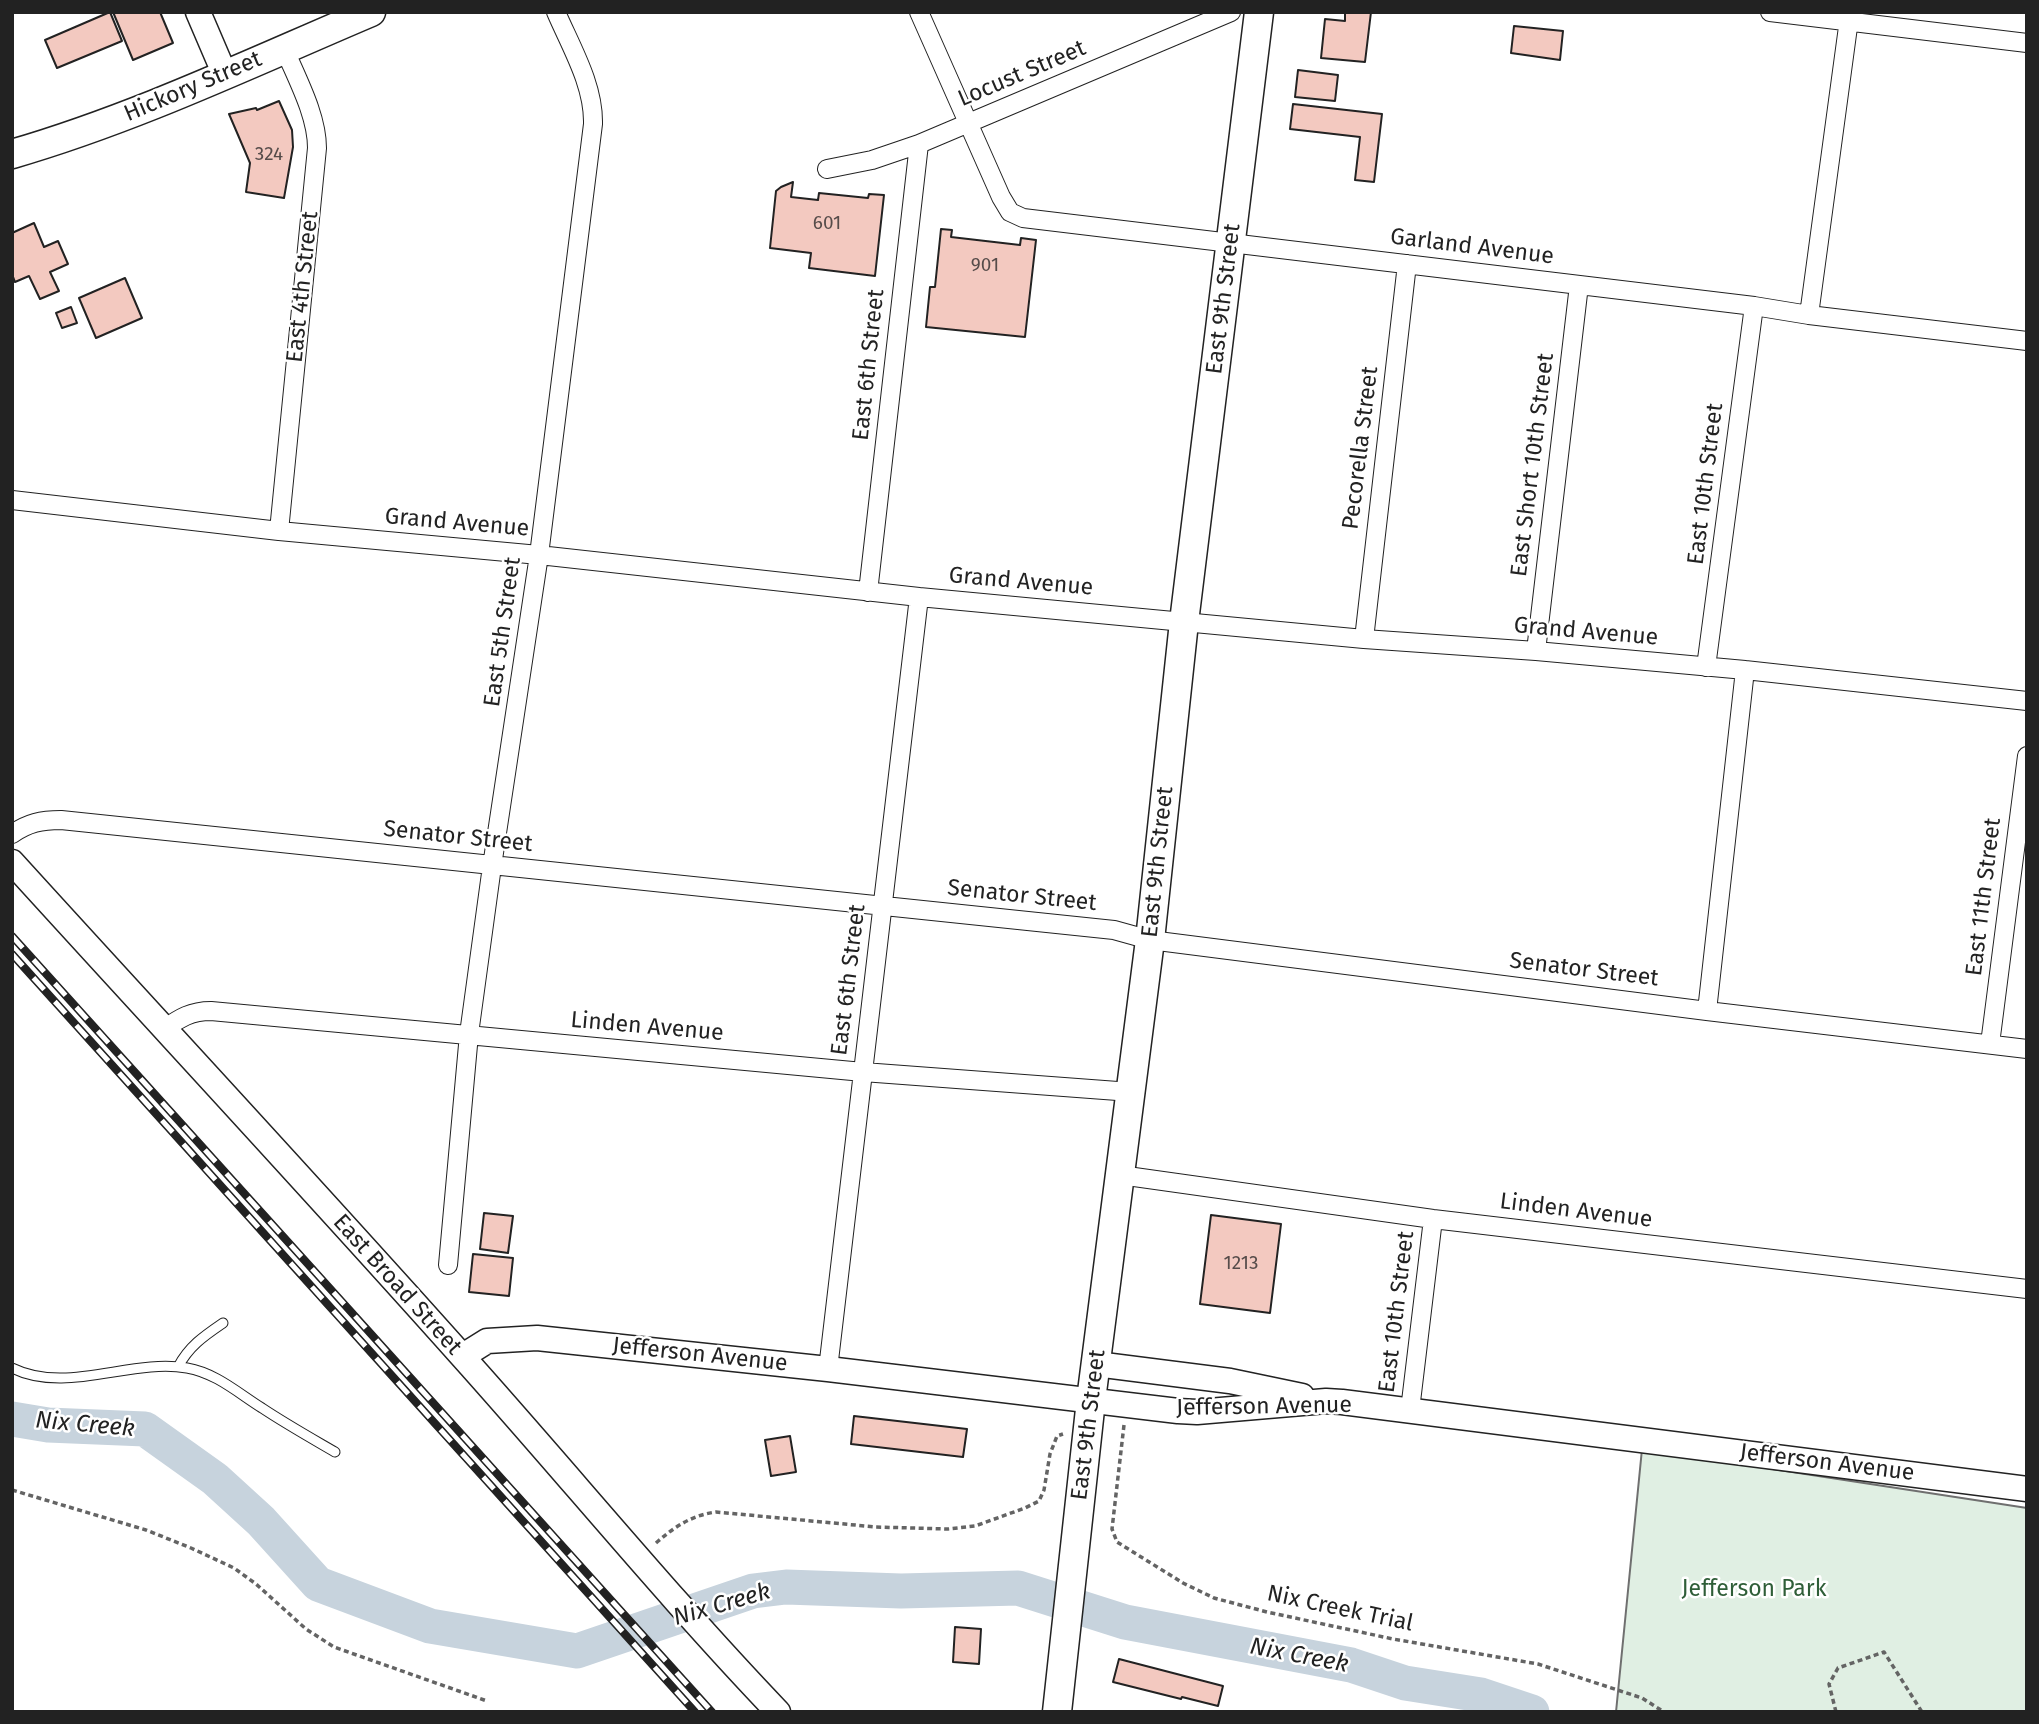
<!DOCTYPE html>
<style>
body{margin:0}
#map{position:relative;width:2039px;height:1724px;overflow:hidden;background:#fff;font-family:"Fira Sans",sans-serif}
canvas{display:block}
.frame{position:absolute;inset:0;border:14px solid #222;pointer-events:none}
</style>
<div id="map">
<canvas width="2039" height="1724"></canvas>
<div class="frame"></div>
</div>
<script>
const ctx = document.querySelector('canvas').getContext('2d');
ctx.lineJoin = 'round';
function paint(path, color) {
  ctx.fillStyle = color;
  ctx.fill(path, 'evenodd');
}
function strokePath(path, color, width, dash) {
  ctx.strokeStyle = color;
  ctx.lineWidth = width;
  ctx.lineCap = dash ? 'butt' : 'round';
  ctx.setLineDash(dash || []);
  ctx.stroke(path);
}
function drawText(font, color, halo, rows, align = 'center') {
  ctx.font = font + ' "Fira Sans",sans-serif';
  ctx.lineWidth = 5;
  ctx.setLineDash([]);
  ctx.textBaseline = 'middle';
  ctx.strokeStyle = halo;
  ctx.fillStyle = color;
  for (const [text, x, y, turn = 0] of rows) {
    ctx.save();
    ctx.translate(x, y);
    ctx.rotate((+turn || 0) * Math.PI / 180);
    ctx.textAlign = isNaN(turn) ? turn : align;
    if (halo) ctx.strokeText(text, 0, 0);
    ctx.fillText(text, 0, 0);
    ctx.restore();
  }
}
const green = new Path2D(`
 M1642,1449L2027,1508V1712H1616Z`);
paint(green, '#e0efe3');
strokePath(green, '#6f6f6f', 2);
strokePath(new Path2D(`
 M12,1419L48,1425L145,1429L215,1479L261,1521L318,1584L430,1626L577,1651L753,1591L786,1587L901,1591L1018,1588L1125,1622L1351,1665L1405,1683L1481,1695L1532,1712`), '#c7d3dd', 35);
const building = new Path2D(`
 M110,12L122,41L57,68L45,40Z
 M113,12H160L173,43L133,60Z
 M1345,12H1371L1365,62L1321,58L1325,19L1345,21Z
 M1514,26L1563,31L1560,60L1511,53Z
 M1298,70L1338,75L1335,101L1295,97Z
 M279,101L292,130L293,147L284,198L246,192L250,163L229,114L256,108L257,110Z
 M1293,104L1382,114L1374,182L1355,180L1360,137L1290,129Z
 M793,182L791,197L818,200L819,193L868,198L869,194L884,195L875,276L809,268L811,253L770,248L776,191L781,187Z
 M34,223L44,247L58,241L68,264L50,272L59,291L40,299L29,276L15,282L12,274V233Z
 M941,229L952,230L951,237L1020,245L1021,238L1036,240L1025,337L926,327L930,287H935Z
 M125,278L142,318L96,338L79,298Z
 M71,307L77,323L62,328L56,313Z
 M484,1213L513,1216L508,1253L480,1249Z
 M1211,1215L1281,1224L1270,1313L1200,1304Z
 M473,1254L513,1258L509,1296L469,1292Z
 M854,1416L967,1429L963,1457L851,1444Z
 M790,1436L796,1472L771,1476L765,1440Z
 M955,1627L981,1629L979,1664L953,1662Z
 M1119,1659L1223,1686L1218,1706L1182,1697L1181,1699L1113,1682Z`);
paint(building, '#f3c9c0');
strokePath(building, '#222', 2);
const lane = new Path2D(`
 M178,1367C189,1346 204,1336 223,1323
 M12,1368C67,1395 131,1358 187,1368C216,1373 238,1393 262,1408C286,1424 311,1438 335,1452`);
const street = new Path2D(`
 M919,12L1001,197L1010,212L1023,218L1754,306L1809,315L2027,341
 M1770,12L2027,43
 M827,169L872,160L919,144L1231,12
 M1809,315L1850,12
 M12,500L279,531L539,555L919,597L1364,639L1536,651L1745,670L2027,701
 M279,531L317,148C317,115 297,79 284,48
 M868,592L919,144
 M1364,639L1407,264
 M1536,651L1579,285
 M1706,667L1754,306
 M12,834C28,823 41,820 61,820L1114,930L1150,940L1707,1011L2027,1049
 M1707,1011L1745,670
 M164,1029C180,1018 191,1011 211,1011L863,1072L1131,1092
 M1990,1044L2027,756
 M1120,1175L1433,1219L2027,1289
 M448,1265L469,1034L492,866L539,555L593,124C594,85 571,47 556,12
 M828,1369L919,597
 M1410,1410L1433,1219`);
const secondary = new Path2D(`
 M198,12L225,75
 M12,862C162,1027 313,1189 461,1355C567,1473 668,1597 778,1712
 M463,1356L487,1341L537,1338L828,1369L1178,1411L1197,1412L1326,1401L1342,1402L2027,1489
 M1096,1364L1230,1381L1302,1396`);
const primary = new Path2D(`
 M12,154C136,118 253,62 371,12
 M1057,1712L1091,1400L1150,940L1184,622L1259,12`);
strokePath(lane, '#222', 11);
strokePath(street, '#222', 20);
strokePath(secondary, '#222', 27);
strokePath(primary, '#222', 31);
strokePath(new Path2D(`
 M1124,1425L1112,1529L1117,1542L1183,1583L1214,1598L1267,1612L1393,1639L1538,1664L1642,1698L1664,1712
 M12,1490L146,1530L191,1548L234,1568L256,1584L306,1629L334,1647L487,1701
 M656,1543C674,1527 692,1515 716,1512L876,1527L948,1529L975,1526L1025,1508L1039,1501L1044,1490L1050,1454L1057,1436L1063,1434
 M1836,1712L1829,1684L1838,1668L1884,1652L1922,1712`), '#646464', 3.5, [5, 3.5]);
strokePath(lane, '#fff', 9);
strokePath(street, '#fff', 18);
strokePath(secondary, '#fff', 24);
strokePath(primary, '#fff', 28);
const rail = new Path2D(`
 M12,936L712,1712
 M12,954L695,1712`);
strokePath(rail, '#222', 8);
strokePath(rail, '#fff', 5, [16]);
drawText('19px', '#564c4a', null, [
 ["324",269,155],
 ["601",827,224],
 ["901",985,266],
 ["1213",1241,1264]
]);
drawText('23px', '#222', '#fff', [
 ["Locust Street",1022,74,-23],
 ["Hickory Street",193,87,-23],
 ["Garland Avenue",1472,247,7],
 ["East 4th Street",303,287,-84],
 ["East 9th Street",1224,299,-83],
 ["East 6th Street",869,365,-84],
 ["Pecorella Street",1361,448,-83],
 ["East Short 10th Street",1533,465,-83],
 ["East 10th Street",1706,484,-83],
 ["Grand Avenue",457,523,5],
 ["Grand Avenue",1021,582,5],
 ["East 5th Street",503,632,-82],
 ["Grand Avenue",1586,632,5],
 ["Senator Street",458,837,6],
 ["East 9th Street",1158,862,-84],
 ["Senator Street",1022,896,6],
 ["East 11th Street",1984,897,-83],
 ["Senator Street",1584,970,7],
 ["East 6th Street",849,980,-83],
 ["Linden Avenue",647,1027,5],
 ["Linden Avenue",1576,1211,7],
 ["East Broad Street",397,1285,48],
 ["East 10th Street",1397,1312,-83],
 ["Jefferson Avenue",700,1355,6],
 ["Jefferson Avenue",1264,1407,-1],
 ["East 9th Street",1089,1425,-83],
 ["Jefferson Avenue",1827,1463,7],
 ["Nix Creek Trial",1340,1609,12]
]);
drawText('23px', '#2f5e38', '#fff', [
 ["Jefferson Park",1754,1590]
]);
drawText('italic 24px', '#222', '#fff', [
 ["Nix Creek",85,1425,5],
 ["Nix Creek",722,1605,-16],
 ["Nix Creek",1299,1656,11]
]);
</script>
